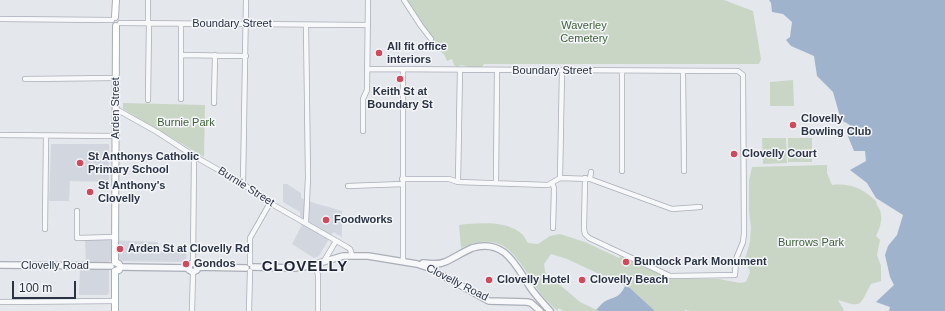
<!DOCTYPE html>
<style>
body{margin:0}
#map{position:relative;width:945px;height:311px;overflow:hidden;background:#e4e7ec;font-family:Helvetica,sans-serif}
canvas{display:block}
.scale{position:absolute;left:12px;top:281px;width:64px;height:18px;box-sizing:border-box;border:2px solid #2b3445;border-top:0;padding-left:5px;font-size:12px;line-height:14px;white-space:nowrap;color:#2b3445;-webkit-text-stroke:3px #f4f6f9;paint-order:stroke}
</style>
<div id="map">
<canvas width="945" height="311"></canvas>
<div class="scale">100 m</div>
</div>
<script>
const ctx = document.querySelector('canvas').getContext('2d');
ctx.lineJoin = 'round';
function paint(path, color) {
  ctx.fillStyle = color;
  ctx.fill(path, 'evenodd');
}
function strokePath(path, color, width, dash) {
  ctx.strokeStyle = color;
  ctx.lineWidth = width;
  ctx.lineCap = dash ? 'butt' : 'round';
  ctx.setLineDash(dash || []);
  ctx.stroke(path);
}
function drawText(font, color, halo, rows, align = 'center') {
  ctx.font = font + ' Helvetica,sans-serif';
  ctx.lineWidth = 3;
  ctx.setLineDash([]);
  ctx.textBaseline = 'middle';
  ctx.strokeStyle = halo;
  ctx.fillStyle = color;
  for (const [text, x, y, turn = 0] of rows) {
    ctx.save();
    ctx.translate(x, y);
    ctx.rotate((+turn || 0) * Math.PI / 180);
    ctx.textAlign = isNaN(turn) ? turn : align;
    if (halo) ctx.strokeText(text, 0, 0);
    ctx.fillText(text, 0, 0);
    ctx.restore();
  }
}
paint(new Path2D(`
 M51,144H109V182L70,181L69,201H49Z
 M283,184H287L301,193V198L314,203L342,211V237L333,232L319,256L314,258L292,244L301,227L300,212L283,202Z
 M85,239L158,242V251L186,252L187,262L109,261V293L107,295H79L80,269L86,263Z`), '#d2d6de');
paint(new Path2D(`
 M407,0H724L753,11L761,59L759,64H484C480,72 469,66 461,65L457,67L454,65L452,59L447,61L445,56L439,49L440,47L429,38L425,28V27Z
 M793,80L794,106H770V82Z
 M123,103L205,105L204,157L123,109Z
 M762,138H786L787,163L763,164Z
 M788,138H812V162H788Z
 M827,165V173L832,185C850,183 862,188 876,201C876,205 878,206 880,210C883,219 880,228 876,236L880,240L877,255L881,266V281L871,284C859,306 863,308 838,300L844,310L842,311H690L685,310L684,311H655L630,288L625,286L567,259L551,254L544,264L545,272L580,302L599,311H563L559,308L557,311C551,305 545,299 540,293C517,260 508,228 461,248L459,225C478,223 508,220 523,235C525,237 526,241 528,243L538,244L550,236L560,234L585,242L619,258L620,256L670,279H719L740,283L746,282L750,272L745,259L750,242L751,227L749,211V181L752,167Z`), '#c9d6c5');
paint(new Path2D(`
 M769,0H945V311H889L890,307L876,302L894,285L890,277L885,255L888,246L897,235L903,215L876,198L867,183L850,170L866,161L865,151H854L847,134L850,125L841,120L833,92L817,76L814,56L791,46L786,40L790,37L792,22L783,14L772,12L771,3Z
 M625,286L630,288L655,311H599L596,310C599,307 601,304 604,302C614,296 619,299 625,286Z`), '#9fb4cc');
const minor = new Path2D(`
 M148,0V23
 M404,0L421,26L431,39
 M0,19L112,20
 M120,23L368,25
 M181,55L246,56
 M367,69L738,71L743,75L744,233L743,242L736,259L735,275L670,276L589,238L585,234L584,229L585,178
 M622,71V171
 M683,71L684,171
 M25,79L116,78
 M181,99V24
 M148,100L149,23
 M214,103L215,55
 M116,109L157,132L194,156L243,184L270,203L347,247L350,249L352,255
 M363,131V99L367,90L368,0
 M0,135L116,136
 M560,178L590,179L672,209L700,207
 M402,179H449L458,182L548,185L560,178L562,71
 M590,179L591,172
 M458,182L460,70
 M496,183L497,70
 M552,183L554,188L553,228
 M243,184L246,0
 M348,186L403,184
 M77,211V238L115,237
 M306,222L308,177L306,25
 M45,229L46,136
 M324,261L336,241
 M403,261V70
 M193,263L194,156
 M250,264V238L270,203
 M315,264L318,275V311
 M0,302L115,301
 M192,311L193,272
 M249,311L250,271`);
const tertiary = new Path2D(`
 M423,263C431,264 438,265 445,262C454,258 463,252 472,248C505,238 516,266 530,287C536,296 543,303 550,311
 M0,265L111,266
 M120,267L189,268
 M197,267L246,268
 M253,267L295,268L309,266L343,256H368L417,264L429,268L489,301L527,302L531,303L540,311
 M189,268V270L193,272L197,270V267
 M189,268L190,264L193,263L196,265L197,267`);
const secondary = new Path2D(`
 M115,17L116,0
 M115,262L116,26
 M115,262L119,264L120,267L119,270L115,271
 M115,271V311`);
strokePath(minor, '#a9aeb7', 6);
strokePath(tertiary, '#a9aeb7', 8);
strokePath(secondary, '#a9aeb7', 8);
strokePath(minor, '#f7f8fa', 4.5);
strokePath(tertiary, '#f7f8fa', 5.5);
strokePath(secondary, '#fff', 6);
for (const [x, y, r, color] of [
 [379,53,4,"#d1495b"],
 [400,79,4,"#d1495b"],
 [793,125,4,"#d1495b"],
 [734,154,4,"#d1495b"],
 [80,163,4,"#d1495b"],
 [90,192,4,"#d1495b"],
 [326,220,4,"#d1495b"],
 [120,249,4,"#d1495b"],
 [626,262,4,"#d1495b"],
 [186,264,4,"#d1495b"],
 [489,280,4,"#d1495b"],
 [582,280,4,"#d1495b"]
]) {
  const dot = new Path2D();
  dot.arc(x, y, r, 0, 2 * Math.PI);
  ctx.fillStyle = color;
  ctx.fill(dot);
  strokePath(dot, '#f4f6f9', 1.5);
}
drawText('11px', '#2b3445', '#f4f6f9', [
 ["Boundary Street",232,24],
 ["Boundary Street",552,71],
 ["Arden Street",116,108,-90],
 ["Burnie Street",246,187,32],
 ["Clovelly Road",55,266],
 ["Clovelly Road",457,283,27]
]);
drawText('11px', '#3f6138', '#f4f6f9', [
 ["Waverley",584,26],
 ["Cemetery",584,39],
 ["Burnie Park",186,123],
 ["Burrows Park",811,243]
]);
drawText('bold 11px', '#2b3445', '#f4f6f9', [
 ["All fit office",387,47],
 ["interiors",387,60],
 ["Keith St at",400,92,"center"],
 ["Boundary St",400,105,"center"],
 ["Clovelly",801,119],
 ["Bowling Club",801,132],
 ["Clovelly Court",742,154],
 ["St Anthonys Catholic",88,157],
 ["Primary School",88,170],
 ["St Anthony's",98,186],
 ["Clovelly",98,199],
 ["Foodworks",334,220],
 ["Arden St at Clovelly Rd",128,249],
 ["Bundock Park Monument",634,262],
 ["Gondos",194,264],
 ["Clovelly Hotel",497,280],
 ["Clovelly Beach",590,280]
], 'left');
ctx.letterSpacing = '1px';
drawText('bold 15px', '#1d2536', '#f4f6f9', [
 ["CLOVELLY",305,267]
]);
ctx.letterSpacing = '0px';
</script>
